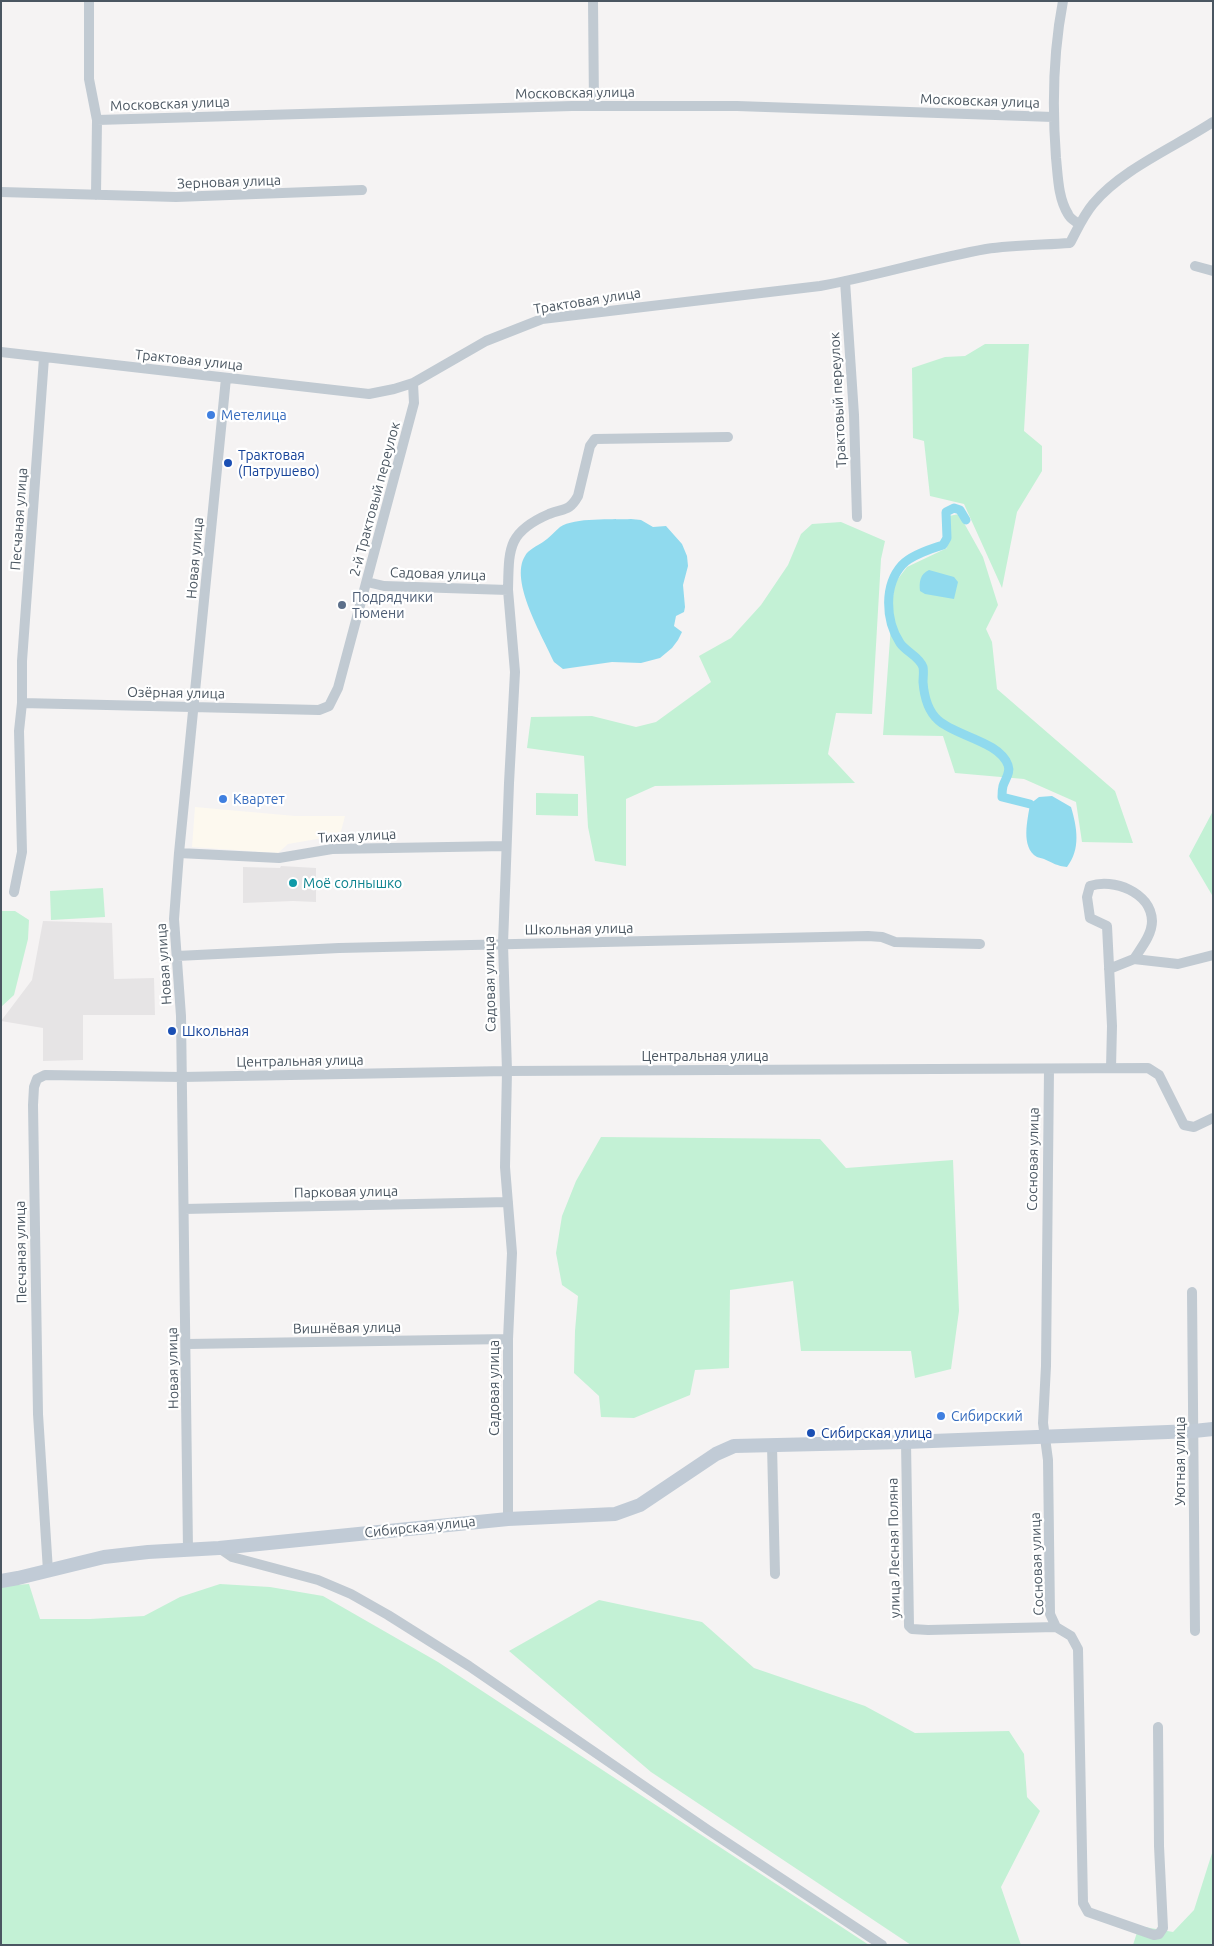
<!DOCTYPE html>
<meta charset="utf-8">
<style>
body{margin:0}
#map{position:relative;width:1214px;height:1946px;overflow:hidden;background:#f5f3f3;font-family:Ubuntu,sans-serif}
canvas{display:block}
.frame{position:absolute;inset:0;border:2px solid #4a5661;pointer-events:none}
</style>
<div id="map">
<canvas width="1214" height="1946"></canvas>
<div class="frame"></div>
</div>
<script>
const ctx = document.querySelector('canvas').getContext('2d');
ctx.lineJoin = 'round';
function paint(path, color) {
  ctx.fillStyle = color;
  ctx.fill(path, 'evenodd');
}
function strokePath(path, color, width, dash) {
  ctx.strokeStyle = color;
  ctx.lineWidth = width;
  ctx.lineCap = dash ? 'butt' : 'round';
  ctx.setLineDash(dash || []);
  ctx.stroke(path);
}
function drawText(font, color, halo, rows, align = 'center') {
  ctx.font = font + ' Ubuntu,sans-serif';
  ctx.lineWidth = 4.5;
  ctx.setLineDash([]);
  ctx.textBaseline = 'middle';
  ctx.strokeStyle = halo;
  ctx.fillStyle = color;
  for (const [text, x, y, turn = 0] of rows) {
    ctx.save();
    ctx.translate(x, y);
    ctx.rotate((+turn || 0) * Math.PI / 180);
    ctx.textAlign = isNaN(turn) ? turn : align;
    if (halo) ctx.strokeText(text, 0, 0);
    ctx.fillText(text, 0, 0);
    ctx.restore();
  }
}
paint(new Path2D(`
 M195,807L295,816H345L340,835L288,844L278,853L192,847Z`), '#fdf9ef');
paint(new Path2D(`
 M281,866L316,868V902L293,901L243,903V867L280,868Z
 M43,921L112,923L114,979L154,978L155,1015H83V1060L43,1061V1028L1,1021L32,980Z`), '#e6e4e5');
paint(new Path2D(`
 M985,344H1029L1024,431L1042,446V471L1017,512L1002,588L964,504L930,496L924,441L913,438L912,368L945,357L965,356Z
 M959,514L983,557L998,605L986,629L992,642L997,689L1115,791L1133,843L1082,842L1076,802L1024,779L955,773L943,736L883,735L894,584L907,567L947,548L949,516Z
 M841,522L885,541L881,559L872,714L836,713L828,754L855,783L655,786L626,799V866L595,861L588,827L584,756L527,748L531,717L592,716L636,727L656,722L711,682L699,656L731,638L761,605L788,565L801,534L812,524Z
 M536,793L578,794V816L536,815Z
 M1213,811V895H1212L1189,856Z
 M103,888L105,917L51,920L50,891Z
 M1,911H15L29,920L28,939L14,995L1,1007Z
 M601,1137L820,1139L846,1168L953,1160L959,1311L951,1369L915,1378L911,1351H801L793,1281L730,1290L729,1368L695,1370L690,1395L634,1418L601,1417L599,1396L574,1373L575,1331L578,1296L562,1285L556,1253L562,1216L576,1181Z
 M29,1584L40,1619H90L144,1616L180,1597L220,1584L270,1587L323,1596L438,1662L869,1945H1V1586Z
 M599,1600L702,1622L754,1668L865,1706L915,1733L1009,1731L1024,1754L1027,1797L1040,1811L1001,1887L1021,1945H911L651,1772L509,1651Z
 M1213,1850V1945H1133L1139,1926L1173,1932L1194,1910Z`), '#c3f1d5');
paint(new Path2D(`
 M631,519L641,520L653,527L666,526L682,544L687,556L688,566L683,585L685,607L684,612L676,616L674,626L682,632L678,640L672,648L660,658L641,663L612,662L563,669L554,662C543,637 509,581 525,556C528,550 537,546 543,542C549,538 554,532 560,527C575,517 612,520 631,519Z
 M929,570L954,577L958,582L954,599L925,594L920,591C919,582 920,574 929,570Z
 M1052,796L1071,807C1077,827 1081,849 1067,867C1057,866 1053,863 1044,859C1042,858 1039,858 1037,857C1020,847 1028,819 1030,804L1039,797Z`), '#90daee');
strokePath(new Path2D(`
 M966,520L960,510L954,508L946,512L947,538L943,545C933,548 910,556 902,565C884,585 885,620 900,643C906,652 919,656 923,667C924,672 923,678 923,682C924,695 928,711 938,720C955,736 999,741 1008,765C1011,773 1005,779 1003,786C1002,790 1002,794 1002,797L1030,804`), '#90daee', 9);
strokePath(new Path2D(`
 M89,1V79L97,120L96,195
 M593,1L594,106
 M1063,1C1053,53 1052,105 1056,158C1058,176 1058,198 1068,214C1070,219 1075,221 1079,224
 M97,120L572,106H737L1053,117
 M1,192L176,197L362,190
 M1195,266L1213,271
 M845,281L854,415L857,517
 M1,352L369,394L394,389L413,383L486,341L542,319L820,286C876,276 930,259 986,249C1013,245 1042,245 1070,243C1077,230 1083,216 1093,204C1122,169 1175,147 1213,122
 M367,582L384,586L508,590L515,672L509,783L503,944L507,1071L505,1167L512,1253L508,1339V1519
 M508,590C509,549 507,532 549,514C564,508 569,512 578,496L590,446L595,439L728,437
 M22,703L319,710L329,706L338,688L414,403L413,383
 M179,853L279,858L332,849L506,846
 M14,892L22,852L19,731L22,703V661L44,358
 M177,956L339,948L868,936L882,937L895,942L980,944
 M1109,969L1134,959L1178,964L1213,955
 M1111,1068L1112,1026L1107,926L1090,918L1087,897L1090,886C1113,878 1151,892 1152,921C1152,935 1141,948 1134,959
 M1049,1069L1046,1366L1043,1423L1048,1460L1050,1614L1056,1627L1071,1636L1078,1649L1083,1903L1088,1912L1154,1935L1159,1934L1163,1928L1159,1846L1158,1727
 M184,1209L508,1202
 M1192,1292L1195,1631
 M187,1344L508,1339
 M906,1442L909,1626L912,1629L928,1630L1056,1627
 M772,1445L775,1574
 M219,1548L232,1557L318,1580L351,1594L388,1615L469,1666L708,1830L882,1945
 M188,1550L181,1016L174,919L179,853L226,378
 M48,1571L38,1414L33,1105L34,1087L37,1079L45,1075L182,1077L507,1071L1148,1068L1159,1075L1184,1125L1194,1127L1213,1118`), '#c1cad2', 10);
strokePath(new Path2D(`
 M1,1581L18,1578L104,1557L148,1552L219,1548L508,1519L615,1514L640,1505L716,1454L734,1446L906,1442L1194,1431L1213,1429`), '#c1cbd6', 14);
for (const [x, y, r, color] of [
 [211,415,5,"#3f7fe0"],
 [228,463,5,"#1a4fb4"],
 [342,605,5,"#5c6f8a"],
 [223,799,5,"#3f7fe0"],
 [293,883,5,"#0f9aa8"],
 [172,1031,5,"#1a4fb4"],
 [941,1416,5,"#3f7fe0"],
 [811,1433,5,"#1a4fb4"]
]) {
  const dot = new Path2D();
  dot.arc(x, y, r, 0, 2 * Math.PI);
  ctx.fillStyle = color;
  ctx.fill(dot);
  strokePath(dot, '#fff', 2);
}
drawText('14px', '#4a5661', '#fff', [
 ["Московская улица",575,93,-1],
 ["Московская улица",980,101,2],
 ["Московская улица",170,104,-2],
 ["Зерновая улица",229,182,-2],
 ["Трактовая улица",587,301,-9],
 ["Трактовая улица",189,360,6],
 ["Трактовый переулок",838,400,-93],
 ["2-й Трактовый переулок",375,499,-75],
 ["Песчаная улица",19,519,-86],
 ["Новая улица",195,558,-85],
 ["Садовая улица",438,574,2],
 ["Озёрная улица",176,693,1],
 ["Тихая улица",357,836,-3],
 ["Школьная улица",579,929,-1],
 ["Новая улица",164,964,-94],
 ["Садовая улица",490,984,-91],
 ["Центральная улица",705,1056],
 ["Центральная улица",300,1061,-1],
 ["Сосновая улица",1033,1159,-89],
 ["Парковая улица",346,1192,-1],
 ["Песчаная улица",21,1252,-91],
 ["Вишнёвая улица",347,1328,-1],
 ["Новая улица",173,1368,-91],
 ["Садовая улица",494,1388,-90],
 ["Уютная улица",1180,1461,-90],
 ["Сибирская улица",420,1527,-6],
 ["улица Лесная Поляна",894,1548,-91],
 ["Сосновая улица",1037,1564,-92]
]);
drawText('14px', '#366cbe', '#fff', [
 ["Метелица",221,415],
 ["Квартет",233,799],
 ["Сибирский",951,1416]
], 'left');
drawText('14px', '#164399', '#fff', [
 ["Трактовая",238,455],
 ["(Патрушево)",238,471],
 ["Школьная",182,1031],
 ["Сибирская улица",821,1433]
], 'left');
drawText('14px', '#4e5e75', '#fff', [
 ["Подрядчики",352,597],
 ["Тюмени",352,613]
], 'left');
drawText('14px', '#0d838f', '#fff', [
 ["Моё солнышко",303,883]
], 'left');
</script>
